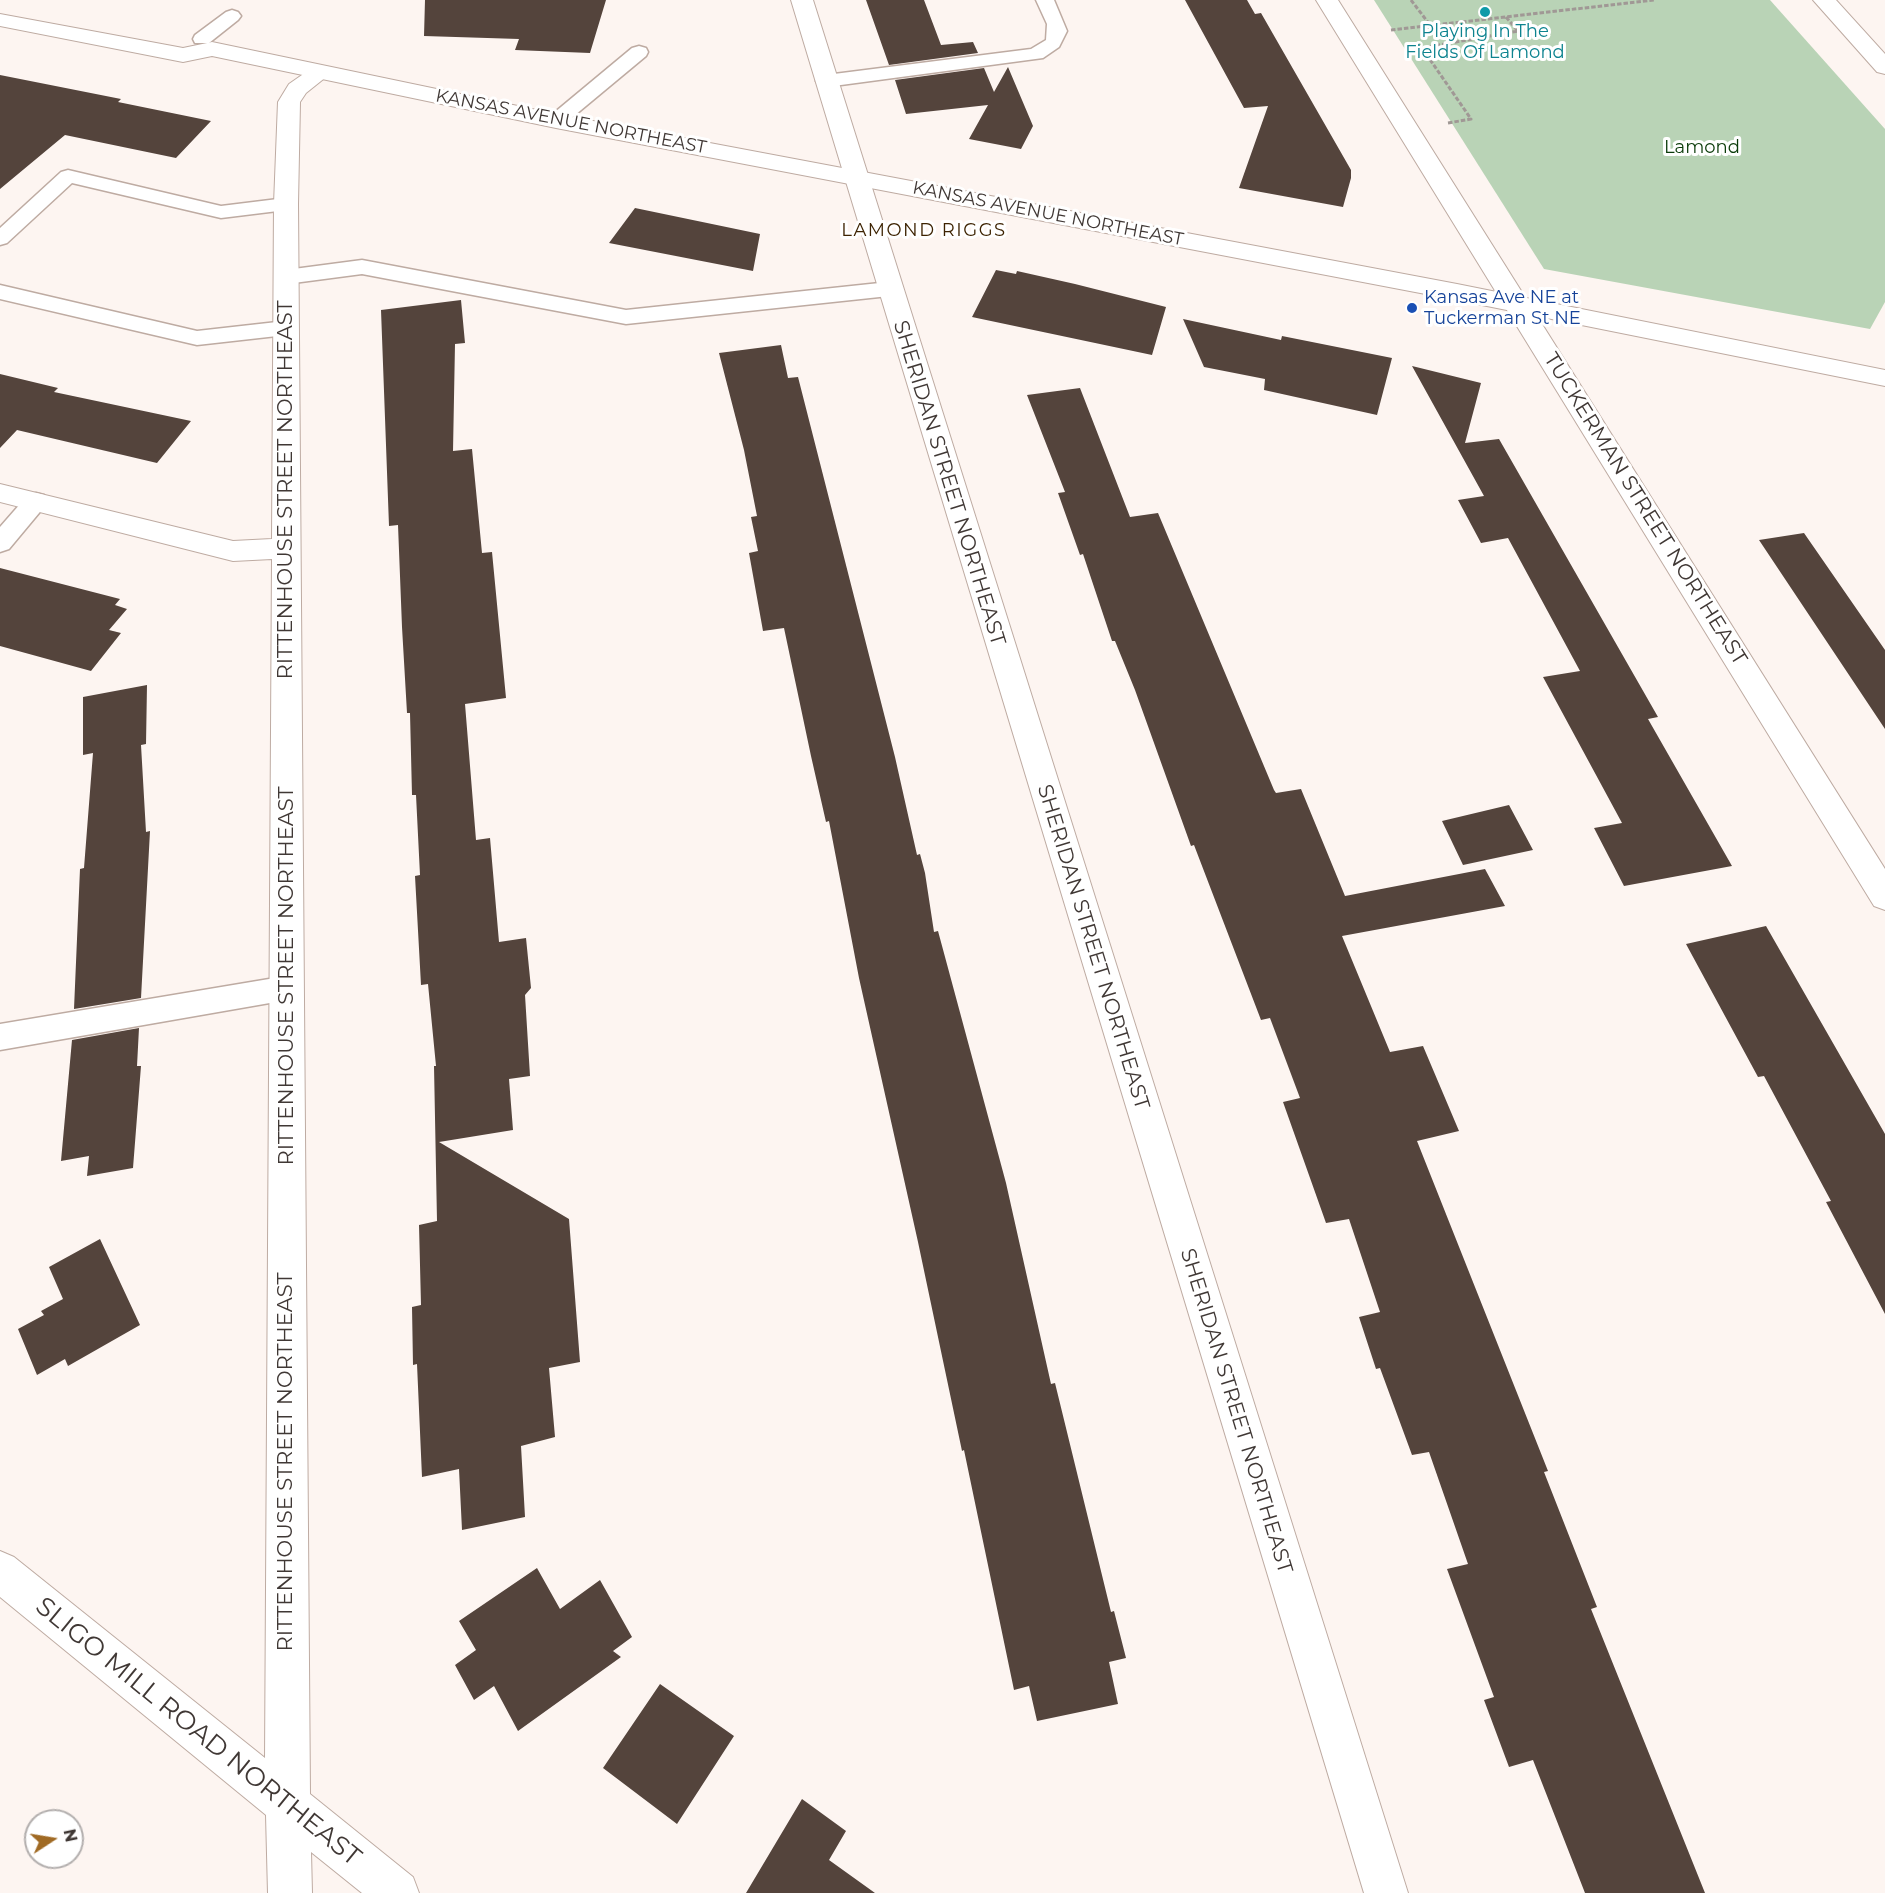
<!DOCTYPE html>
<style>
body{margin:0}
#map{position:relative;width:1885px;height:1893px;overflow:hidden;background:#fdf5f1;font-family:Montserrat,sans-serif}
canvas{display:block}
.north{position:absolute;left:24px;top:1809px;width:60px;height:60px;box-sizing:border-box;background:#fff;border:2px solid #b3afae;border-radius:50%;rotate:78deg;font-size:16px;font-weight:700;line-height:24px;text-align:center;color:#403835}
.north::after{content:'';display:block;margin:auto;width:21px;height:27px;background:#a06a24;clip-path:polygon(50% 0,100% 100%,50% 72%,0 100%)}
</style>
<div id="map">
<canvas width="1885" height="1893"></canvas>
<div class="north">N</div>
</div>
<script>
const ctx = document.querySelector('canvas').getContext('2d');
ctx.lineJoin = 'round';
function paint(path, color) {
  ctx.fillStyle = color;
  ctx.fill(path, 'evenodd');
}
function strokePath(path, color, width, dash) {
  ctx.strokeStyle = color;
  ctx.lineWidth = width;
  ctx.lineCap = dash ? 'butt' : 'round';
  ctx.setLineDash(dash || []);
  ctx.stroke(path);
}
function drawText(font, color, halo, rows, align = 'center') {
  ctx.font = font + ' Montserrat,sans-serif';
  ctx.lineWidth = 6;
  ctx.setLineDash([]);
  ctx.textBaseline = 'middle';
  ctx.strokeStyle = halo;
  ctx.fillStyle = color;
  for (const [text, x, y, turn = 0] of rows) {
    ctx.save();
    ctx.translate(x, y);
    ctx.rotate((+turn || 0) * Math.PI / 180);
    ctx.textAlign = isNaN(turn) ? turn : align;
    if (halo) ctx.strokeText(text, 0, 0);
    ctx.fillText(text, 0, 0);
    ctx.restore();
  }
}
paint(new Path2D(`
 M1374,0H1770L1885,129V302L1870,329L1544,269Z`), '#b9d3b6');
paint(new Path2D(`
 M425,0H606L590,53L515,50L519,39L424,36Z
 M866,0H924L941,45L973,42L978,53L889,65Z
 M1185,0H1247L1255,14L1261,13L1351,170V178L1343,207L1239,188L1268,106L1244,108Z
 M1008,67L1033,126L1021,149L969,139L988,105L906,114L895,80L984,68L994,92Z
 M0,75L121,99L118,102L211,121L176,158L65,135L0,189Z
 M635,208L760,234L753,271L609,243Z
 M996,270L1016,274L1017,271L1075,284L1166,307L1152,355L972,317Z
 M461,300L465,343L455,344L453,451L472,449L482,553L492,552L506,698L465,704L476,840L490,838L499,942L526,938L531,988L525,995L530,1076L509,1079L513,1130L439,1142L569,1219L580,1362L549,1368L555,1437L521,1446L525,1517L462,1530L459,1469L422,1477L417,1364L413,1365L412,1307L421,1305L419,1225L437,1221L434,1066H436L428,984L421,985L415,876L420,875L416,795H412L410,713H407L402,627L398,525L389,526L381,310Z
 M1183,319L1281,340L1282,336L1392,358L1377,415L1264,390L1265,379L1204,367Z
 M781,345L788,378L798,377L895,757L917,855L920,854L925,873L934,932L938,931L1006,1183L1051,1384L1055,1383L1111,1612L1114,1611L1126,1658L1109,1662L1118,1704L1037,1721L1029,1686L1014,1690L964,1450L962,1451L918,1242L859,978L829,821L826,822L811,756L784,628L763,631L749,553L758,551L751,517L757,516L744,450L719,353Z
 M1412,366L1481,383L1465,443L1499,439L1658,717L1648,719L1732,866L1624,886L1594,828L1622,823L1543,677L1580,671L1508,538L1481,543L1458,500L1484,496Z
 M0,374L58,388L54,392L191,421L157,463L17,430L0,448Z
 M1080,388L1130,517L1158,513L1274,790L1276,793L1301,789L1345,896L1485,869L1505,906L1342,936L1390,1052L1423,1046L1459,1131L1417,1141L1548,1471L1544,1472L1597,1607L1591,1609L1705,1893H1585L1533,1760L1509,1767L1484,1700L1494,1697L1447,1569L1468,1564L1429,1452L1412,1455L1380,1368L1376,1369L1359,1317L1380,1312L1349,1219L1326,1223L1283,1102L1300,1098L1270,1018L1261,1020L1194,845L1191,846L1135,690L1115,641H1112L1083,554L1080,555L1058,493L1065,492L1027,395Z
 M1804,533L1885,650V729L1759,540Z
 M0,568L120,599L115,605L127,609L109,630L121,633L91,671L0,646Z
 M147,685L146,744L141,745L146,832L150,831L141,998L74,1009L80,869L84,868L93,753L83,755V697Z
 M1509,805L1533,850L1463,865L1442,821Z
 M1766,926L1885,1134V1314L1826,1202L1831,1201L1764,1076L1758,1077L1686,944Z
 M139,1028L137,1066H141L133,1168L87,1176L89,1156L61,1161L72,1040Z
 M100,1239L140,1325L68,1366L65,1359L37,1375L18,1329L44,1315L41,1311L63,1299L49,1267Z
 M537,1568L560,1609L600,1580L632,1637L613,1651L621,1657L518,1731L494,1686L474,1700L455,1665L476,1650L459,1621Z
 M660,1684L734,1736L677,1824L603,1768Z
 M802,1799L846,1831L829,1860L875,1893H746Z`), '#54443c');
const lane = new Path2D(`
 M1036,0H1054L1067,31L1059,47L1043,58L826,87L819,85L816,81L819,77L826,75L1031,49L1046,40L1047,24Z
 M232,10L238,12L241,16L238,20L209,43H195L193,39L195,35L226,12Z
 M639,46L646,48L648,52L646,56L563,125H549L546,121L549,117L632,48Z
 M68,170L221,206L286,198L293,200L296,204L293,208L286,210L221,218L72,183L7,243L0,245V228L61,172Z
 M362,260L626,310L889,282L897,284L900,289L897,294L889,296L626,324L362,274L286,284L279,282L275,277L279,272L286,270Z
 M0,285L197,331L286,321L294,323L297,328L294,333L286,335L197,345L0,299Z
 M36,493L44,495L48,501L44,507L9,549L0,552V527L28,495Z
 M287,976L297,979L301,988L297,997L287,1000L0,1050V1024Z`);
const street = new Path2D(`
 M791,0H813L1408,1893H1364Z
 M1316,0H1338L1885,869V910L1874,906Z
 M1813,0H1836L1885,54V74L1877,72Z
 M320,66L328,68L331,73L306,93L300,102L298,204L310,1794L413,1877L419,1893H362L311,1852L312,1893H268L266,1815L0,1597V1551L14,1557L265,1758L272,559L233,561L0,502V484L233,541L272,539L274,204L278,102L289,84L312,68Z`);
const secondary = new Path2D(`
 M0,14L183,48L212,42L556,114L1457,284L1885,370V386L1457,300L556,128L212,56L183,62L0,26Z`);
strokePath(lane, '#beaba2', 3);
strokePath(street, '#beaba2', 2);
strokePath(secondary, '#beaba2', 2);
strokePath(new Path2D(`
 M1411,0L1430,25
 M1391,30L1654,0
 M1448,123L1471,119L1422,48L1518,31L1506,17`), '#a09895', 3, [4.5, 2]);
paint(lane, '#fff');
paint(street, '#fff');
paint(secondary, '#fff');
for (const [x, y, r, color] of [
 [1485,12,6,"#0f9aa8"],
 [1412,308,6,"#1a4fb4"]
]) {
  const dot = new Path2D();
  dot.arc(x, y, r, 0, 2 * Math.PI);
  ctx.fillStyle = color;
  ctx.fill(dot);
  strokePath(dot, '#fff', 2);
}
drawText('18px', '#0d838f', '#fff', [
 ["Playing In The",1485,32],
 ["Fields Of Lamond",1485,53]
]);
drawText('18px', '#403835', '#fff', [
 ["KANSAS AVENUE NORTHEAST",571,122,11],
 ["KANSAS AVENUE NORTHEAST",1048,214,11]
]);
drawText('18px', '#0b3c0a', '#fff', [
 ["Lamond",1702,148]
]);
ctx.letterSpacing = '1.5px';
drawText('18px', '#3d2302', '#fff', [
 ["LAMOND RIGGS",924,231]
]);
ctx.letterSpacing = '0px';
drawText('18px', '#164399', '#fff', [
 ["Kansas Ave NE at",1424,298],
 ["Tuckerman St NE",1424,319]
], 'left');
drawText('21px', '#403835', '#fff', [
 ["SHERIDAN STREET NORTHEAST",949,483,73],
 ["RITTENHOUSE STREET NORTHEAST",286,490,-90],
 ["TUCKERMAN STREET NORTHEAST",1645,509,58],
 ["SHERIDAN STREET NORTHEAST",1093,947,73],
 ["RITTENHOUSE STREET NORTHEAST",287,976,-90],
 ["SHERIDAN STREET NORTHEAST",1236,1411,73],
 ["RITTENHOUSE STREET NORTHEAST",286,1462,-90]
]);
drawText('26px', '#403835', '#fff', [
 ["SLIGO MILL ROAD NORTHEAST",198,1732,39]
]);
</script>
